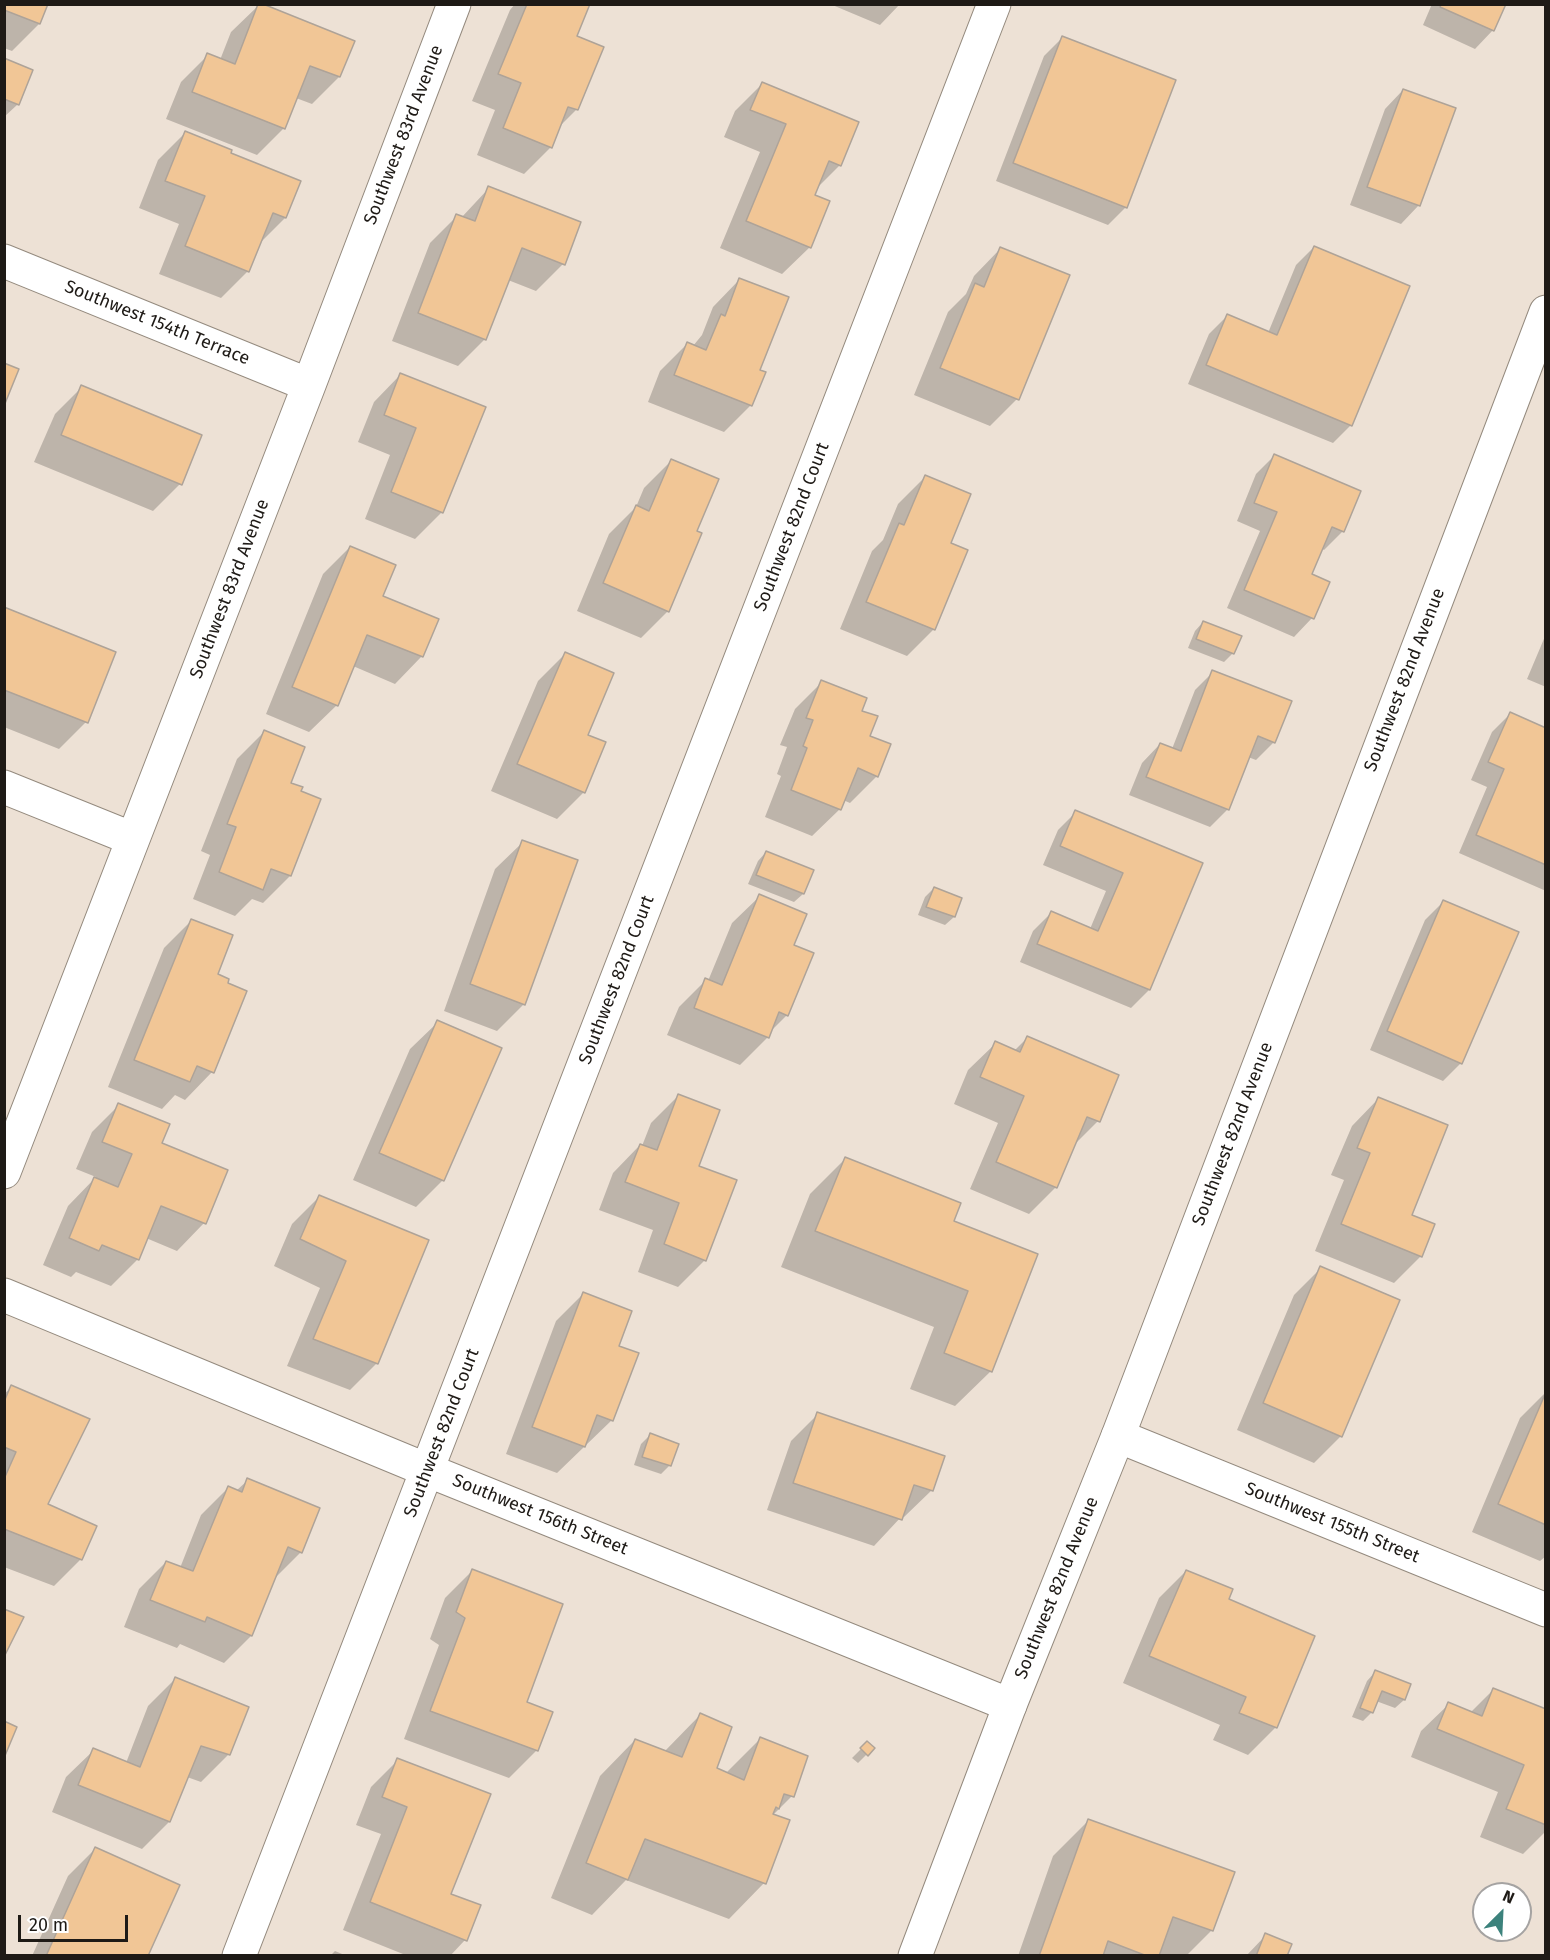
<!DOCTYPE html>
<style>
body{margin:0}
#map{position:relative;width:1550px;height:1960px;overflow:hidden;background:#ede1d5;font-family:"Fira Sans",sans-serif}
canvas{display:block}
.frame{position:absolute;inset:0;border:6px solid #1e1a16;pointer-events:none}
.north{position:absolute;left:1472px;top:1882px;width:60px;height:60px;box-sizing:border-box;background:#fff;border:2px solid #a5a3a2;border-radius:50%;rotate:24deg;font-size:16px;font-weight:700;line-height:24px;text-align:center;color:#1e1a16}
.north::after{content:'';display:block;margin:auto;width:21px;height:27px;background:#3c827c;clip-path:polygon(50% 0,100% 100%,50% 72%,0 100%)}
.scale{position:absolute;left:18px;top:1915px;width:110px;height:27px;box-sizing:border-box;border:3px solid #1e1a16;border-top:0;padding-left:8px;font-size:18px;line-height:21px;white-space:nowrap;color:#1e1a16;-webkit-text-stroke:4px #fff;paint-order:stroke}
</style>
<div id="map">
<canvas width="1550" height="1960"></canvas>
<div class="frame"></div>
<div class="north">N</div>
<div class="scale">20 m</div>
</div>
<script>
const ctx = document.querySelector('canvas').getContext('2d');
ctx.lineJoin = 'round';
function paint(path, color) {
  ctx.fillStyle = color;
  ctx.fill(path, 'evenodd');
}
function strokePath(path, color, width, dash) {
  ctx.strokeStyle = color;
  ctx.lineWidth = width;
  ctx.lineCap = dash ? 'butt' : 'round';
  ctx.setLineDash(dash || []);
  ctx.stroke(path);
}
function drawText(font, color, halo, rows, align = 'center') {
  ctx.font = font + ' "Fira Sans",sans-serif';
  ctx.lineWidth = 6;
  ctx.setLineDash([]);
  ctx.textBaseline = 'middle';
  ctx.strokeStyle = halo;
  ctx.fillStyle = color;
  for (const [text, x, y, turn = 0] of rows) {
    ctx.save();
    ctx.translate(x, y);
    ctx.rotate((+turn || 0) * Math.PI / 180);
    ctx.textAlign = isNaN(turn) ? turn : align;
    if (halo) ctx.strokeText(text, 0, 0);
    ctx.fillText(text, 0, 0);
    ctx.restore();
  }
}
paint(new Path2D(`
 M4,4L39,24L12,51L4,48Z
 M515,4H589L575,37L602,47L576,110L559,127L551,147L524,174L477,155L495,110L472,101L510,10Z
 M830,4H900L880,25Z
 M1432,4H1505L1493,30L1475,49L1423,25Z
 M259,5L339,77L312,104L296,98L284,128L257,155L166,119L181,82L208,55L220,60L231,32Z
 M1062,38L1126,207L1108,225L996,181L1044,56Z
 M4,60L31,71L17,105L4,117Z
 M762,84L840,165L815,190L813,195L810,247L782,274L720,248L760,152L724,137L735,111Z
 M1403,90L1419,205L1401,224L1350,205L1385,109Z
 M185,133L229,153L299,181L285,218L259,244L248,271L221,298L159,274L179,224L139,208L158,160Z
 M489,188L563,264L536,291L508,280L485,339L458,366L392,341L430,243L457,216L461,218Z
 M1314,247L1351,425L1333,443L1188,384L1209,334L1227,316L1268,333L1296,265Z
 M1001,248L1017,399L990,426L914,395L948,312L966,294L974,276Z
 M740,279L758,371L751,405L724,432L648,402L660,371L687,344L693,346L702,335L713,307Z
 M401,374L442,512L415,539L365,519L390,455L358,442L374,402Z
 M82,387L180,484L153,511L34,462L55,414Z
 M1274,456L1343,531L1324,550L1321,548L1310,574L1328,583L1312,618L1294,637L1227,608L1260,531L1237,521L1256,474Z
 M671,461L695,531L668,611L641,638L577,611L609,534L636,507L644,488Z
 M925,477L949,544L934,629L907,656L840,629L872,551L883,540L898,504Z
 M350,547L381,597L422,656L395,684L353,666L337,705L309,732L266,714L323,574Z
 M4,609L86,722L59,749L4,727Z
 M1203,622L1233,653L1224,662L1188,648L1195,631Z
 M1546,634V687L1527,679Z
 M565,654L586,736L584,792L557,819L491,791L538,681Z
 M1213,672L1274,742L1256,760L1248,757L1228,809L1210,827L1129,795L1142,763L1160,744L1172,749L1195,690Z
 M822,682L860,712L877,776L850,803L843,800L840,809L812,836L765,817L781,776L777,774L787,747L780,745L795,709Z
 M1510,714L1546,729V891L1459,853L1487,787L1471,780L1492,732Z
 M264,732L289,783L299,792L319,800L290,876L263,903L252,899L235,916L193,899L210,855L201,851L237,759Z
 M1076,812L1201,864L1149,990L1131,1008L1020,962L1033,931L1051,913L1090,929L1106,891L1043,865L1058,830Z
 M523,842L524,1004L497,1031L444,1011L495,869Z
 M766,852L803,894L794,902L748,884L758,861Z
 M934,888L960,899L954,917L945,925L918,915L925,897Z
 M760,896L792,945L787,1015L770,1032L767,1038L740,1065L667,1035L679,1007L706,980L708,981L732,923Z
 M1444,901L1461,1063L1443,1081L1370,1050L1425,920Z
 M192,920L216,975L226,984L245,992L212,1072L185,1100L175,1095L162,1109L108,1087L164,948Z
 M438,1022L443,1180L416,1207L353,1180L410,1049Z
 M1027,1038L1098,1121L1072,1147L1056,1187L1029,1214L970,1189L998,1123L954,1104L968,1070L996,1043L1014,1051Z
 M678,1096L705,1260L678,1287L638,1272L653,1230L599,1210L613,1173L640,1145L642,1146L651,1123Z
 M1379,1098L1421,1256L1394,1283L1315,1251L1344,1180L1331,1175L1352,1126Z
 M119,1105L160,1144L226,1171L204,1223L177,1251L146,1238L138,1259L111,1286L76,1272L71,1277L43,1265L68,1206L96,1177L76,1169L92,1132Z
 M845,1159L952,1222L991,1371L955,1406L910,1389L934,1327L781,1267L810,1194Z
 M319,1197L427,1241L377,1363L350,1390L287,1366L320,1288L274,1266L292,1224Z
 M1321,1268L1341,1436L1314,1463L1237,1430L1294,1295Z
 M583,1294L617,1347L612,1420L557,1473L506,1454L556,1321Z
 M12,1387L46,1505L81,1559L54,1586L4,1567V1394Z
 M1546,1392V1556L1540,1561L1472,1532L1520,1418Z
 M818,1414L932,1490L904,1517L902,1516L874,1546L767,1510L791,1441Z
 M650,1435L670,1465L661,1474L634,1465L641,1444Z
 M248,1480L301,1552L274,1579L251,1636L224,1663L180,1644L177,1648L124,1627L139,1589L166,1562L180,1568L201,1515L228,1488L236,1491Z
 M472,1571L525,1703L551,1712L536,1751L509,1778L404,1739L439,1645L430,1639L445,1598Z
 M1186,1571L1227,1600L1313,1637L1275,1728L1248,1755L1213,1740L1220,1725L1123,1683L1159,1598Z
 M1375,1672L1409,1685L1404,1700L1395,1708L1376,1701L1372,1712L1363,1721L1352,1717L1367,1681Z
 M175,1679L247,1708L228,1755L201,1782L187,1777L169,1822L142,1849L52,1812L66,1777L94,1750L126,1763L148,1706Z
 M1493,1690L1546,1711V1831L1523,1854L1480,1837L1498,1792L1411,1757L1421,1731L1449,1704L1470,1713Z
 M700,1715L715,1769L725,1774L760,1739L792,1796L773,1815L764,1883L729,1919L626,1880L592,1915L551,1898L600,1776L635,1740L664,1752Z
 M867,1743L873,1748L858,1763L852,1758Z
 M398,1760L465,1940L450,1956H408L343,1930L381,1834L356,1825L371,1787Z
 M1088,1821L1233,1873L1211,1931L1186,1956H1018L1053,1856Z
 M95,1849L147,1956H32L68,1876Z
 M1266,1935L1285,1956H1246Z
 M335,1951L347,1956H330Z`), '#0003');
const building = new Path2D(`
 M4,4H48L40,24L4,10Z
 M258,4H263L355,41L340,77L310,66L285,129L192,92L207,53L235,64Z
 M527,4H590L577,36L604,47L578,110L568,107L552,148L503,128L521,83L498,74Z
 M1441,4H1506L1494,31L1440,7Z
 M1062,36L1176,80L1127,208L1013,163Z
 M4,58L33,70L19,105L4,99Z
 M762,82L859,122L841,166L829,161L815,195L830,201L811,248L746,221L786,124L750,110Z
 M1403,89L1456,108L1420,206L1367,187Z
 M185,131L232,150L231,153L301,181L286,218L273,213L249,272L185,246L205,196L165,181Z
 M488,186L581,222L565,265L522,248L486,340L418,313L456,214L475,221Z
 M1314,246L1410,286L1352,426L1206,365L1227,314L1277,335Z
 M1000,247L1070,275L1019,400L940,368L975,283L984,287Z
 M739,278L789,297L760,370L766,372L752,406L674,375L687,342L706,350L721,314L725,316Z
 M4,363L19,369L4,406Z
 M400,373L486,407L443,513L391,492L416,428L384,415Z
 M81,385L202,435L182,485L61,435Z
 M1274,454L1361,491L1344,532L1332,527L1312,574L1330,582L1314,619L1244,590L1277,512L1254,503Z
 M671,459L719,479L697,531L702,533L669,612L603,583L636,505L649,511Z
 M925,475L971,494L951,543L968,550L935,630L866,602L899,523L904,525Z
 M350,546L396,565L383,596L439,619L423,657L367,635L338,706L292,687Z
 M4,607L116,652L88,723L4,690Z
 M1203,621L1242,636L1234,654L1196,639Z
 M565,652L614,673L588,735L606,742L585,793L517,764Z
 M1212,670L1292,701L1275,743L1258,736L1229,810L1146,777L1160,743L1181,751Z
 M821,680L867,698L862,711L878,716L870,736L891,744L878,777L858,768L841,810L791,790L807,748L803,746L813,720L806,718Z
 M1510,712L1546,728V865L1476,835L1504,769L1488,762Z
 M264,730L305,747L291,783L303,787L301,791L321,799L291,876L271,869L263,890L219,872L236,827L227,824Z
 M1075,810L1203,863L1150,990L1037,944L1051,911L1098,931L1123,873L1060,846Z
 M522,840L578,860L525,1005L470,984Z
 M766,851L814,870L804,894L756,875Z
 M934,887L962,898L955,917L926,907Z
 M759,894L807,914L794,945L814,953L788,1016L779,1012L769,1038L694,1008L705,978L722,985Z
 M1443,900L1519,932L1462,1064L1387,1031Z
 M191,919L233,935L218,974L229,979L228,983L247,991L214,1073L197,1066L190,1082L134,1060Z
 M437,1020L502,1048L444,1181L379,1153Z
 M1027,1036L1119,1075L1100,1122L1087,1117L1057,1188L996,1162L1024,1096L980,1077L995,1041L1020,1052Z
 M678,1094L720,1110L699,1166L737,1180L706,1261L664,1244L679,1203L625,1182L640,1144L657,1150Z
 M1378,1097L1448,1125L1412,1215L1435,1224L1422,1257L1341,1224L1370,1153L1357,1148Z
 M118,1103L170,1124L162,1143L228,1170L206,1224L161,1206L139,1260L102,1245L99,1251L69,1238L94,1177L118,1187L132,1154L102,1142Z
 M845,1157L961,1203L954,1221L1038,1254L992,1372L944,1353L968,1291L815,1231Z
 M319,1195L429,1240L378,1364L313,1339L346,1261L300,1239Z
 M1320,1266L1400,1300L1342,1437L1263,1403Z
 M583,1292L632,1311L619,1346L639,1353L613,1421L597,1415L585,1447L532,1427Z
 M11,1385L90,1419L48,1504L97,1526L82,1560L4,1529V1479L16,1452L4,1447V1402Z
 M1546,1392V1525L1498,1504Z
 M817,1412L945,1456L933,1491L914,1485L902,1520L793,1483Z
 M650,1433L679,1444L671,1466L642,1457Z
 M247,1478L320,1508L302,1553L288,1547L252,1636L207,1617L205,1622L150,1600L166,1561L193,1571L228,1486L242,1492Z
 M472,1569L563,1604L527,1702L553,1712L538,1751L430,1711L465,1618L456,1612Z
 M1186,1570L1233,1589L1229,1599L1315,1636L1277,1728L1239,1713L1246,1697L1149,1656Z
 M4,1609L24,1617L4,1657Z
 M1375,1670L1411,1684L1405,1700L1382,1691L1373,1713L1360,1708Z
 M175,1677L249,1707L230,1755L201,1746L170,1822L78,1785L93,1748L140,1767Z
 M1493,1688L1546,1709V1825L1506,1809L1524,1765L1437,1729L1448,1702L1482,1716Z
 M700,1713L732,1727L717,1768L744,1780L760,1737L808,1756L794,1797L784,1794L779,1809L776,1807L773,1814L790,1820L766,1884L645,1839L628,1880L586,1863L635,1739L682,1757Z
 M4,1721L17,1727L4,1758Z
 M867,1741L875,1748L868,1756L860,1748Z
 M397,1758L491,1794L451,1894L481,1905L467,1941L370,1902L407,1807L382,1797Z
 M1088,1819L1235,1872L1213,1931L1173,1917L1159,1956H1147L1108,1941L1103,1956H1039Z
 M95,1847L180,1885L148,1956H46Z
 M1265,1933L1292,1944L1287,1956H1256Z`);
paint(building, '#f1c696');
strokePath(building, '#aea398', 1.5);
const street = new Path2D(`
 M4,261L309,385
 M4,787L133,839
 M4,1172L309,385L454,4
 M4,1295L427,1470L1010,1705
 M1118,1436L1546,1610
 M239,1956L994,4`);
const secondary = new Path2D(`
 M915,1956L1010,1705L1118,1436L1546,312`);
strokePath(street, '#948a7e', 35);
strokePath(secondary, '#948a7e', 35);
strokePath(street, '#fff', 33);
strokePath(secondary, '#fff', 33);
drawText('18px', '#1e1a16', '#fff', [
 ["Southwest 83rd Avenue",404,135,-69],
 ["Southwest 154th Terrace",157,323,22],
 ["Southwest 82nd Court",792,527,-69],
 ["Southwest 83rd Avenue",230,589,-69],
 ["Southwest 82nd Avenue",1405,680,-69],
 ["Southwest 82nd Court",617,980,-69],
 ["Southwest 82nd Avenue",1233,1134,-69],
 ["Southwest 82nd Court",442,1433,-69],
 ["Southwest 156th Street",540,1515,22],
 ["Southwest 155th Street",1332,1523,22],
 ["Southwest 82nd Avenue",1057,1588,-68]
]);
</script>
